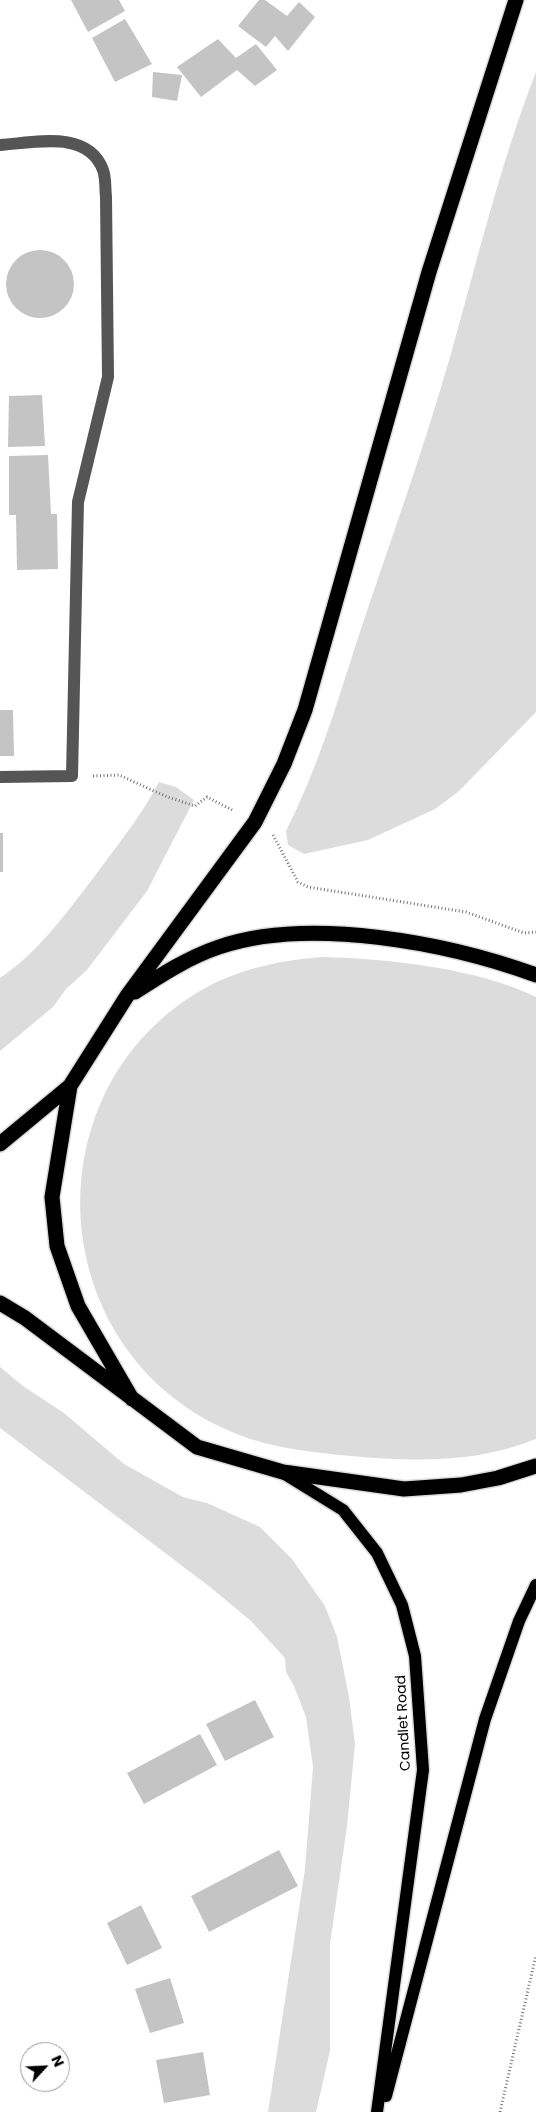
<!DOCTYPE html>
<style>
body{margin:0}
#map{position:relative;width:536px;height:2112px;overflow:hidden;background:#fff;font-family:Poppins,sans-serif}
canvas{display:block}
.north{position:absolute;left:20px;top:2042px;width:50px;height:50px;box-sizing:border-box;background:#fff;border:1px solid #999;border-radius:50%;rotate:65deg;font-size:14px;font-weight:700;line-height:20px;text-align:center;color:#000}
.north::after{content:'';display:block;margin:auto;width:18px;height:22px;background:#000;clip-path:polygon(50% 0,100% 100%,50% 72%,0 100%)}
</style>
<div id="map">
<canvas width="536" height="2112"></canvas>
<div class="north">N</div>
</div>
<script>
const ctx = document.querySelector('canvas').getContext('2d');
ctx.lineJoin = 'round';
function paint(path, color) {
  ctx.fillStyle = color;
  ctx.fill(path, 'evenodd');
}
function strokePath(path, color, width, dash) {
  ctx.strokeStyle = color;
  ctx.lineWidth = width;
  ctx.lineCap = dash ? 'butt' : 'round';
  ctx.setLineDash(dash || []);
  ctx.stroke(path);
}
function drawText(font, color, halo, rows, align = 'center') {
  ctx.font = font + ' Poppins,sans-serif';
  ctx.lineWidth = 4;
  ctx.setLineDash([]);
  ctx.textBaseline = 'middle';
  ctx.strokeStyle = halo;
  ctx.fillStyle = color;
  for (const [text, x, y, turn = 0] of rows) {
    ctx.save();
    ctx.translate(x, y);
    ctx.rotate((+turn || 0) * Math.PI / 180);
    ctx.textAlign = isNaN(turn) ? turn : align;
    if (halo) ctx.strokeText(text, 0, 0);
    ctx.fillText(text, 0, 0);
    ctx.restore();
  }
}
paint(new Path2D(`
 M536,72V712L458,792L435,809L368,840L304,854L288,845L286,831C316,772 335,710 355,647C387,550 422,455 450,357C477,262 500,164 536,72Z
 M159,782L176,787L194,800L147,891L87,970L66,989L53,1007L0,1051V978C42,950 73,904 103,865C123,838 144,811 159,782Z
 M324,957C389,959 477,968 536,997V1439C477,1463 413,1462 351,1456C307,1452 261,1447 221,1427C42,1342 31,1086 205,988C242,968 282,960 324,957Z
 M0,1367L23,1386L64,1413L124,1464L183,1497L207,1503L260,1527L292,1559L325,1606L337,1637L349,1697L355,1744L347,1826L330,1944V2051L316,2112H268L305,1869L313,1767L306,1717L294,1686L286,1672L285,1658L251,1621L210,1587L0,1428Z`), '#dcdcdc');
paint(new Path2D(`
 M71,0H119L125,11L88,32Z
 M259,0H265L287,16L299,2L315,17L288,51L275,36L266,47L238,26Z
 M125,19L152,64L115,82L92,38Z
 M218,39L236,58L256,44L277,70L255,86L237,70L201,97L177,67Z
 M153,72L182,75L177,101L152,97Z
 M6 284a34 34 0 1 1 68 0a34 34 0 1 1-68 0Z
 M42,395L45,446L8,447L9,396Z
 M48,455L51,514H57L58,569L17,570L16,515H9V456Z
 M0,710H13L14,756H0Z
 M0,833H3V872H0Z
 M255,1700L274,1737L225,1761L206,1724Z
 M200,1734L217,1765L144,1804L127,1773Z
 M279,1850L298,1886L209,1932L191,1896Z
 M141,1905L162,1948L127,1965L107,1923Z
 M170,1978L184,2023L150,2033L135,1989Z
 M203,2052L210,2095L164,2103L156,2060Z`), '#c4c4c4');
const major = new Path2D(`
 M283,1473L343,1510L377,1553L402,1605L415,1656L423,1770L377,2112
 M386,2096L485,1719L519,1621L536,1585`);
const highway = new Path2D(`
 M135,992C161,975 189,957 219,947C309,916 448,943 536,975
 M0,1144L70,1086
 M0,1303L25,1318L197,1447L283,1472L404,1489L461,1485L498,1478L536,1466
 M132,1399L78,1306L57,1246L52,1197L70,1086L127,996L255,822L284,764L305,710L429,272L516,0`);
strokePath(major, '#dbdbdb', 15);
strokePath(highway, '#dbdbdb', 18);
strokePath(new Path2D(`
 M93,776L119,775L165,796L195,806L207,797L234,811
 M273,835L298,882L308,887L466,912L524,933L536,932
 M500,2112L536,1955`), '#777', 3, [1, 2.5]);
strokePath(new Path2D(`
 M0,145C33,143 88,129 103,170C106,178 105,189 106,197L108,377L78,502L72,776L0,777`), '#555', 12);
strokePath(major, '#000', 12);
strokePath(highway, '#000', 15);
drawText('14px', '#000', '#fff', [
 ["Candlet Road",404,1723,-93]
]);
</script>
